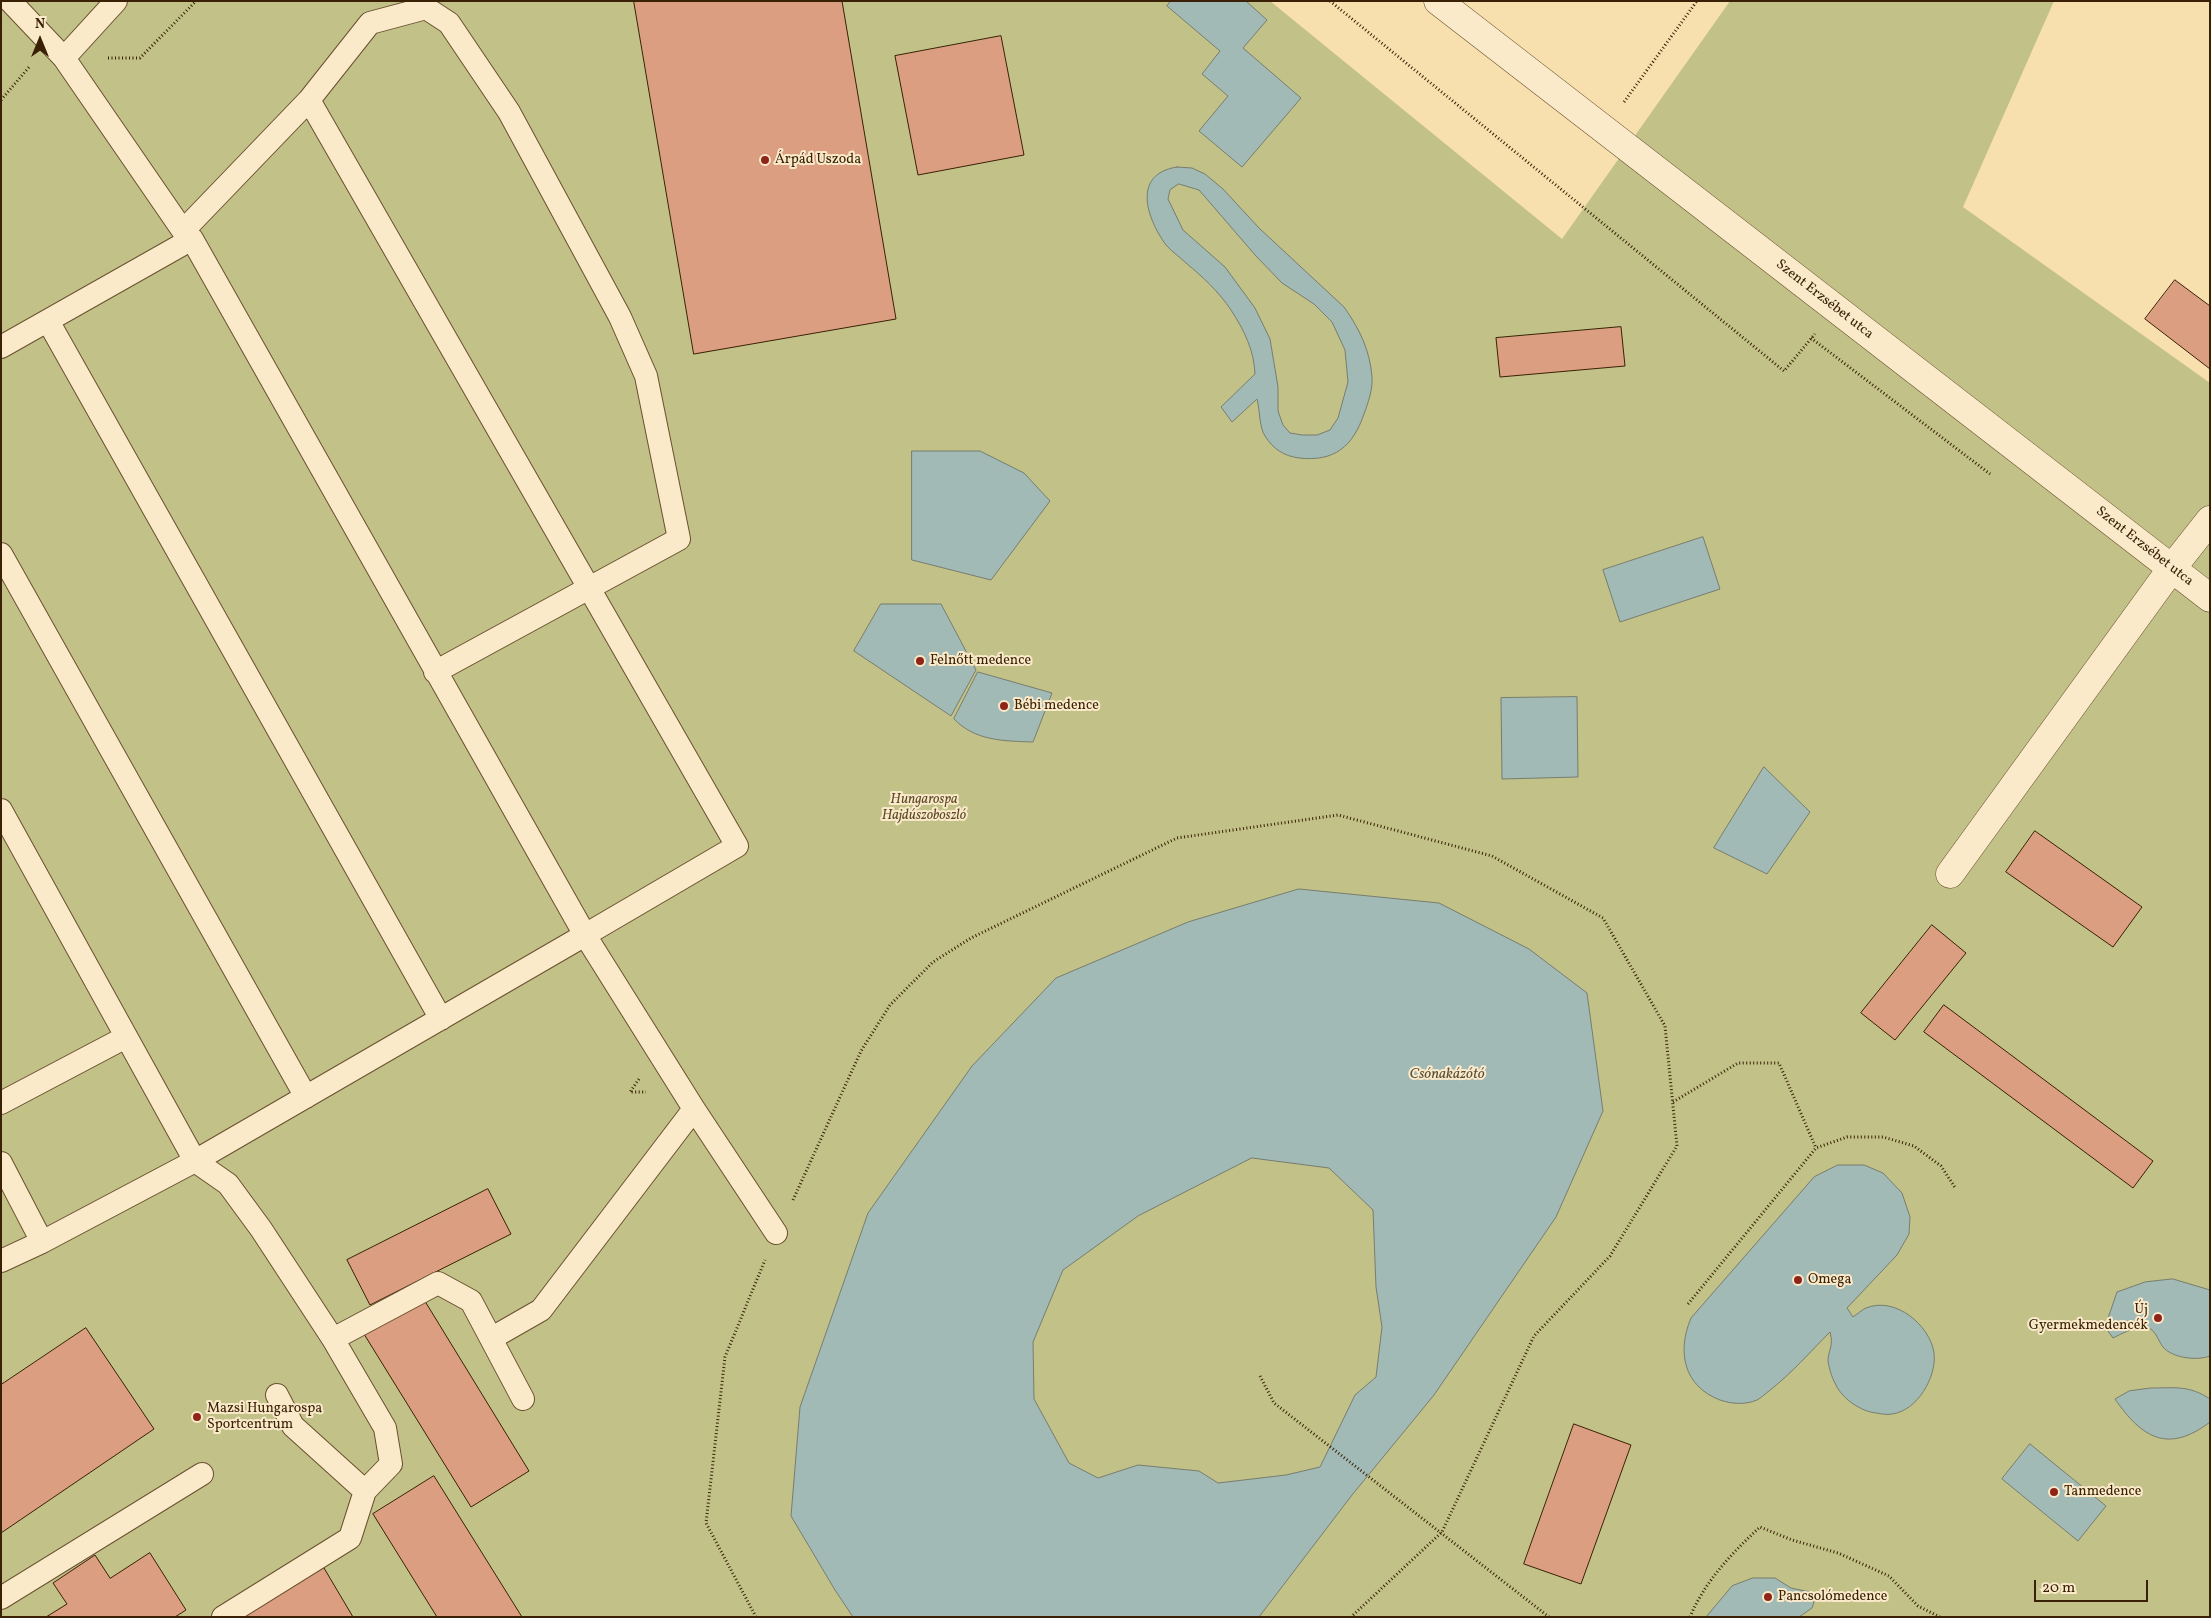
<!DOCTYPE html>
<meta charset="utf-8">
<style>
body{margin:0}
#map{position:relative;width:2211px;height:1618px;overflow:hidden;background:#f8dfae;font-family:Vollkorn,serif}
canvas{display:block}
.frame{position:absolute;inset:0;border:2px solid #3a2105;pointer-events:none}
.north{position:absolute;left:15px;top:15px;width:50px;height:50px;-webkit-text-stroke:4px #faeaca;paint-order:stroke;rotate:0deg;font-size:14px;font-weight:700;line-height:20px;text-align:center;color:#3a2105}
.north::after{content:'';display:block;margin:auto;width:18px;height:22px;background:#3a2105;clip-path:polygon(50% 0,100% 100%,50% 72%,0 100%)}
.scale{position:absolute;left:2034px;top:1580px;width:114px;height:22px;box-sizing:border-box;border:2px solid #3a2105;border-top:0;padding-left:6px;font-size:15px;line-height:18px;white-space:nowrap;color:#3a2105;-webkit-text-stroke:4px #faeaca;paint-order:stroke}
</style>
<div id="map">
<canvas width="2211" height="1618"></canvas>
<div class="frame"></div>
<div class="north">N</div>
<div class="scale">20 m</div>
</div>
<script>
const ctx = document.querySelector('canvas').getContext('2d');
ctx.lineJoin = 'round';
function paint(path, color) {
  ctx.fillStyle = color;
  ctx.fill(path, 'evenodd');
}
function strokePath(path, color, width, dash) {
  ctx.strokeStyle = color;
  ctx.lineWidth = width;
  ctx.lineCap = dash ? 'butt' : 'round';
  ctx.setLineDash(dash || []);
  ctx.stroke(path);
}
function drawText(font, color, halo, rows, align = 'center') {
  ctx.font = font + ' Vollkorn,serif';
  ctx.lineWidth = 4;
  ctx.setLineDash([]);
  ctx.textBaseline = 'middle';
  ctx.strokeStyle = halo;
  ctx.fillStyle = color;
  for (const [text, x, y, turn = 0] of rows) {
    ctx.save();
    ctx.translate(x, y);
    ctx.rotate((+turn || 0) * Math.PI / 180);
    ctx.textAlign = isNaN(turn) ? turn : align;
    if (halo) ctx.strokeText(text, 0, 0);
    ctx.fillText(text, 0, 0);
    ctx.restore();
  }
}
paint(new Path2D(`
 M1,1H1270L1562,239L1730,1H2054L1963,207L2210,383V1617H1Z`), '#c1c188');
const water = new Path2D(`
 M1171,1H1246L1267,20L1243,48L1301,98L1242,167L1199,131L1228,96L1202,74L1220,51L1167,6Z
 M1177,167L1192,168L1205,174L1223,189L1259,228L1344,307C1359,328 1370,350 1372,377C1373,389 1368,403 1364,414C1353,446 1335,462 1299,458C1284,456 1273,449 1265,436C1259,427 1260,410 1257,399L1232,422L1221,407L1255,374C1254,350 1244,330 1231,310C1219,292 1203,277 1186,263C1180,257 1172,252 1166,245C1147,219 1131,174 1177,167ZM1179,184L1199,190L1256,256L1282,283L1314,304L1332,322L1345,350L1348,382L1338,418L1330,430L1317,435H1302L1290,433L1283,425L1278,411V387L1270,339L1255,308L1225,267L1183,230L1168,199L1170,190Z
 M912,451H980L1024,473L1050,501L991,580L912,560Z
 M1703,537L1720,589L1620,622L1603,570Z
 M881,604H941L976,670L951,716L854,651Z
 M978,672L1052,693L1033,742C1004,741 975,741 954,719Z
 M1577,697L1578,777L1502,779L1501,698Z
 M1764,767L1810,812L1767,874L1714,848Z
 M1299,889L1439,903L1529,949L1587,993L1603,1111L1556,1217L1434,1395L1352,1495L1259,1617H853L835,1590L791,1516L800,1407L868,1213L972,1066L1056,978L1188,922ZM1252,1158L1329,1168L1373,1210L1376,1287L1382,1327L1376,1377L1355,1395L1320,1467L1286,1475L1218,1483L1199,1471L1138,1465L1098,1478L1069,1463L1034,1399L1033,1342L1063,1270L1138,1216Z
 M1838,1165H1864L1883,1173L1902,1193L1910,1217L1909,1234L1897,1255L1847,1308L1853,1317C1857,1314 1862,1310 1866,1308C1895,1296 1930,1325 1934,1353C1937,1377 1917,1411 1892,1414C1887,1415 1881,1414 1877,1413C1861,1412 1841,1398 1835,1383C1832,1378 1829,1368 1828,1361C1828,1350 1834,1347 1830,1332C1810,1352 1792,1373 1769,1391C1766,1393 1761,1398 1757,1400C1745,1405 1732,1404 1720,1400C1683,1386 1677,1351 1691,1318L1814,1177Z
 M2173,1279L2210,1290V1356C2197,1361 2172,1358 2163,1347C2157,1339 2155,1326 2142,1327C2132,1328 2121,1334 2113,1338L2105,1327L2117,1292L2145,1282Z
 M2151,1388C2175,1388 2189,1385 2210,1399V1422C2168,1454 2142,1438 2115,1399L2129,1391Z
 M2030,1444L2106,1506L2078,1541L2002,1479Z
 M1753,1578H1775L1791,1588L1810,1592L1814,1602L1812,1608L1799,1617H1706L1732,1586Z`);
paint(water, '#a1bab5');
strokePath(water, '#787d6f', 1);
const building = new Path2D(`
 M634,1H842L896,319L694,354Z
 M1001,36L1024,155L918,175L895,56Z
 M2175,280L2210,306V369L2145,319Z
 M1621,327L1625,366L1500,377L1496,338Z
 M2035,831L2142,907L2113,947L2006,872Z
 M1932,925L1966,953L1895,1040L1861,1013Z
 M1944,1005L2153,1161L2133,1188L1924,1032Z
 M488,1189L511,1234L370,1305L347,1260Z
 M423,1298L529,1471L471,1507L364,1334Z
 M86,1328L154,1429L1,1533V1385Z
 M1574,1424L1631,1445L1581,1584L1524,1564Z
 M434,1476L522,1617H437L373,1514Z
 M150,1553L186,1610L175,1617H46L67,1604L53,1583L95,1555L110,1578Z
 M324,1568L353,1617H241Z`);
paint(building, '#db9e81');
strokePath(building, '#3a2105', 1);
const lane = new Path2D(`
 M10,1L64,58L183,231L192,239L585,935L737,846L309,100L183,231
 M64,58L116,1
 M309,100L370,23L426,8L449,23L509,112L620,317L646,376L679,539L435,672
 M48,321L441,1019
 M1,347L192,239
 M1,554L306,1097
 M1,810L195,1161L585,935L694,1109L776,1233
 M1,1103L126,1037
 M1,1163L42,1242L195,1161L228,1184L261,1229L333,1339L385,1428L391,1464L365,1491L350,1538L223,1617
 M1,1261L42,1242
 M492,1338L541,1310L694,1109
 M333,1339L438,1283L471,1301L523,1399
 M277,1395L293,1426L365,1491
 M1,1598L202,1474`);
const street = new Path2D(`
 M1438,1L2210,598
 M1950,874L2172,568L2210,520`);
strokePath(lane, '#6a502f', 24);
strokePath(street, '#6a502f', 29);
strokePath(new Path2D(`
 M1330,1L1784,371L1815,334
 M108,58H140L196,1
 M1,100L30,66
 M1624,102L1697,1
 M1811,338L1990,474
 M639,1079L630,1092H646
 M1673,1102L1738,1063H1779L1816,1148
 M793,1200L861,1051L890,1005L933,962L971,938L1177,838L1338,815L1492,856L1603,918L1665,1026L1677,1146L1610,1256L1534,1336L1442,1532L1351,1617
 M1688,1304L1816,1148L1847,1137H1883L1914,1146L1941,1166L1956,1189
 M1260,1376L1274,1403L1549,1617
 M756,1617L706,1523L725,1357L765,1260
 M1690,1617C1705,1581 1732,1553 1760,1527L1792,1540L1838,1553L1889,1576L1918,1606L1940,1617`), '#3a2105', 3, [1, 2.5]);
strokePath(lane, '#faeaca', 22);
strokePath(street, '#faeaca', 28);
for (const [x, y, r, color] of [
 [765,160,5,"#8f2418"],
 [920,661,5,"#8f2418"],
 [1004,706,5,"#8f2418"],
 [1798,1280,5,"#8f2418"],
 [2158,1318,5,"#8f2418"],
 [197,1417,5,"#8f2418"],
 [2054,1492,5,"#8f2418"],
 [1768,1597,5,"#8f2418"]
]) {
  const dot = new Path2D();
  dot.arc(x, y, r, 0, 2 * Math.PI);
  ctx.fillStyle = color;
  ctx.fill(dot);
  strokePath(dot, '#faeaca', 2);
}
drawText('14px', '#3a2105', '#faeaca', [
 ["Árpád Uszoda",775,160],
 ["Felnőtt medence",930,661],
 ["Bébi medence",1014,706],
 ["Omega",1808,1280],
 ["Új",2148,1310,"right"],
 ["Gyermekmedencék",2148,1326,"right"],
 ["Mazsi Hungarospa",207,1409],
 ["Sportcentrum",207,1425],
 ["Tanmedence",2064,1492],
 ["Pancsolómedence",1778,1597]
], 'left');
drawText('14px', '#3a2105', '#faeaca', [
 ["Szent Erzsébet utca",1824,300,38],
 ["Szent Erzsébet utca",2144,547,38]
]);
drawText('italic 14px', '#5c4926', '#faeaca', [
 ["Hungarospa",924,800],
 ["Hajdúszoboszló",924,816]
]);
drawText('italic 15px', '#594f3a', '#faeaca', [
 ["Csónakázótó",1447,1075]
]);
</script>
